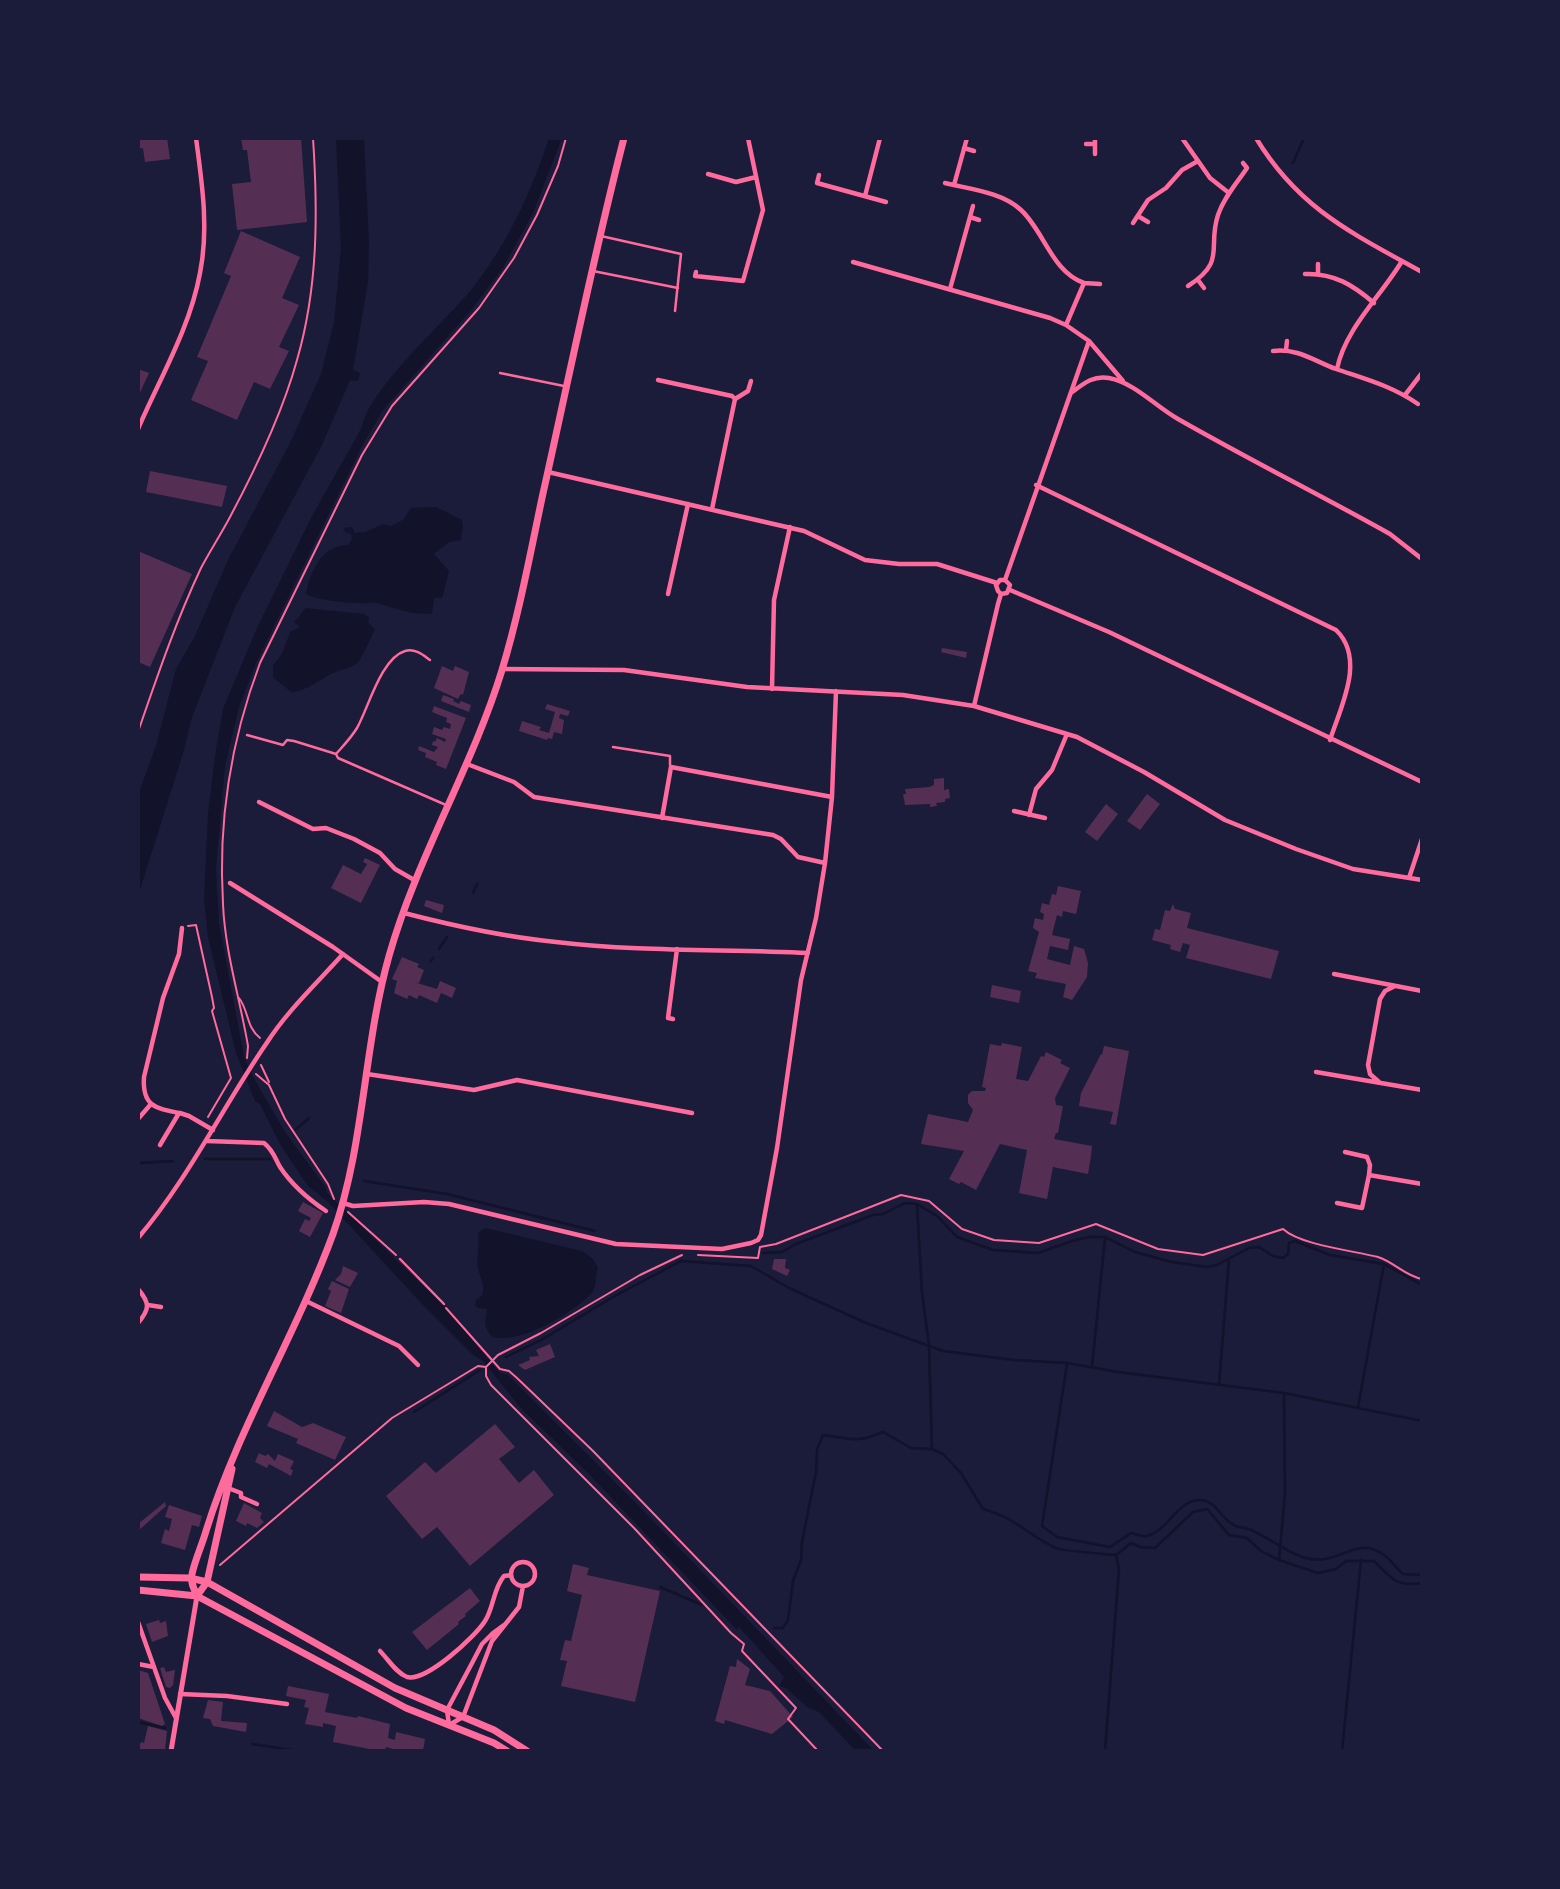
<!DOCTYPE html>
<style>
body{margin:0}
#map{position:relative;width:1560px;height:1889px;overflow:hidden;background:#1b1b3a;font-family:Raleway,sans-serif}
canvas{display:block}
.frame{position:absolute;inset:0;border:140px solid #1b1b3a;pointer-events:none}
</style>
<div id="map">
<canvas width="1560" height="1889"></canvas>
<div class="frame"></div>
</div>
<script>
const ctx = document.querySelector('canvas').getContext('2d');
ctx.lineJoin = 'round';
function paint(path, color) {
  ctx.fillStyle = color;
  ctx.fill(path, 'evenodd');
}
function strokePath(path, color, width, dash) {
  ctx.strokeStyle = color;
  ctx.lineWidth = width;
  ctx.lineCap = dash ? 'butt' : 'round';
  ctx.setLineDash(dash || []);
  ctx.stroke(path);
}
paint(new Path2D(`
 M336,138H364L369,243L368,282L353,370L360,373L358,381L350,380L322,445L235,607L192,717L184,750L138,896V795L156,746L176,669L195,636L228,560L291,441L321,374L334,323L341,248Z
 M549,138H562L533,213L502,269L472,309L383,410L363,444L256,663L239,707L225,766L216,869L219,923L244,1057L252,1075L285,1132L326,1188L327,1193L442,1304L499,1372L508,1375L633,1500L874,1751H856L819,1712L807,1707L786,1688L779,1686L784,1677L739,1628L737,1630L590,1475L520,1407L483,1361L472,1354L422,1304L327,1201L308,1186L281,1146L260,1104L255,1101L236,1053L208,937L204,899L208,814L215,756L223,709L257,628L311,518L362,427C370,388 443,324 471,290C507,245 531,193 549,138Z
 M436,507L462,520L463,526L461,540L449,542L434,554L449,571L442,598H434L432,614L411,613L373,602C364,606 315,600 306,594C311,569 323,545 348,545L352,539L351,534L346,533L343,528L352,527L355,533L365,532L383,524L391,526L403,520L411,508Z
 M306,608L363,614L369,617L368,622L375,629C371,637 362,659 357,663C350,669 338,670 331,674C317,681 307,691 291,692L273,677V665L282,654L290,632L300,627L294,622Z
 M485,1228L582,1251L593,1259L598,1268C595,1276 597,1288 591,1294C570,1314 522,1344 492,1337C482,1323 486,1323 487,1309L478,1308L475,1305L476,1300L482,1296C486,1285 480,1279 478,1268C476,1256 480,1245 478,1233Z`), '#12122b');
paint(new Path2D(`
 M739,1627L784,1677L782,1679L737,1630Z`), '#1b1b3a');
strokePath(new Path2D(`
 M1293,163L1304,138
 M473,893L477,884
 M439,949L447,937
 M431,961L433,958
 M296,1129L309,1118
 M205,1159H270
 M138,1163L173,1161
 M364,1181L447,1194L595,1231
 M917,1205L922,1292L929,1346L932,1449
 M763,1253L782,1252L796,1244L873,1215L883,1214L905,1203L917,1204L937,1216L957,1237L993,1250L1038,1253L1072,1241L1089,1237H1105L1135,1252L1172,1262L1207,1267L1217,1265L1249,1248L1259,1247L1273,1256L1283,1258L1288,1254L1289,1243L1295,1241L1330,1255L1384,1264L1422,1285
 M506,1357L543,1339L613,1297L681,1261L751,1266L789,1288L866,1323L943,1351L1014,1360L1067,1363L1118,1372L1284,1393L1422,1421
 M1067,1364L1042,1526L1057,1537L1110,1547L1131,1533C1136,1534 1143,1537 1147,1536C1168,1531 1177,1500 1200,1500C1216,1500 1221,1519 1234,1525C1238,1528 1245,1527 1249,1529C1268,1537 1283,1550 1302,1557C1335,1568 1352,1540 1375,1550C1387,1554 1394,1566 1403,1574L1422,1575
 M1092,1367L1105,1238
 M1219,1385L1229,1259
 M1358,1407L1384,1264
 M414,1412L480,1370
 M1279,1560L1285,1493L1284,1393
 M660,1587L702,1605
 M774,1628H783L788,1620L793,1581L801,1560L802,1542L816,1472L817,1450L823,1435C851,1438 855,1444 883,1432L911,1448L932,1449L943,1454L961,1473L983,1509C1017,1518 1027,1535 1056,1548C1062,1551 1106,1554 1116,1555L1131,1543L1140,1547L1155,1548L1193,1512L1207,1509L1229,1535L1247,1538L1261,1551L1279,1560L1318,1573L1336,1569L1346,1561H1374C1392,1578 1394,1587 1422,1583
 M138,1722L165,1728
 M252,1744L299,1751
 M1105,1751L1119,1569L1116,1555
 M1342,1751L1361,1560`), '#12122b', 2.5);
paint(new Path2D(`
 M138,138H167L170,159L145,162L143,148L138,149Z
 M241,138H301L307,222L237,230L232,184L251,182L247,150H243Z
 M241,231L300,257L282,298L299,305L279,347L289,351L270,389L254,382L237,420L191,400L208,361L197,357L231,276L224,273Z
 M138,369L149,373L138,397Z
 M150,471L227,486L222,507L146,492Z
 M138,551L192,574L150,667L138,662Z
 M942,648L967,652L966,658L941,652Z
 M442,666L453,671L455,666L469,672L463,695L461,694L458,699L434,688Z
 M443,695L454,699L453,701L459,704L461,701L471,705L469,712L441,701Z
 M547,704L570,711L568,716L560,714L559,718L564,720L562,734L554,732L552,739L548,738L547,740L519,731L522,721L541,727L539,730L549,733L555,712L545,709Z
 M434,706L466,718L446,769L436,765L437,762L425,757L426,753L418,750L419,746L434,752L438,747L432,745L433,741L435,742L437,738L445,742L446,739L432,734L434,727L442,730L444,727L450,729L451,724L446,722L447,718L432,712Z
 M944,778V790L949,789L950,798L945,799V802L936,803L937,806L930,807V804L905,805L903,794H906L905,789L929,787L934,785V779Z
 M1147,794L1160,804L1140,830L1127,821Z
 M1106,804L1118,814L1097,841L1085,832Z
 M365,858L380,865L361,903L331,888L343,865L361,874L367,864L363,862Z
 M1058,886L1081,891L1076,914L1063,911L1062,917L1057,915L1052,935L1070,939L1068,950L1050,946L1047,959L1070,965L1074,946L1084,949L1088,963L1087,977L1072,1000L1063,997L1066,984L1035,978L1037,973L1028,971L1039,932L1033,928L1035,918L1043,920L1044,914L1040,912L1042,903L1049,905L1052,894L1056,895Z
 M426,900L444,905L442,913L424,906Z
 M1173,904L1175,909L1191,913L1187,928L1279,951L1271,979L1186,958L1190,945L1183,943L1180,952L1170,949L1171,945L1152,940L1155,929L1160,930L1165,910L1170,911Z
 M402,957L419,964L417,967L424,970L419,983L414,982L437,989L440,981L456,988L452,998L441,993L437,1003L419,995L417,999L409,995L407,999L394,993L397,981L392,979Z
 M992,985L1021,991L1019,1003L990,997Z
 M1002,1043L1022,1047L1016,1079L1028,1081L1041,1056L1044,1057L1046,1052L1062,1060L1060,1063L1070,1068L1055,1098L1056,1105L1063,1106L1058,1133H1056L1054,1139L1092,1146L1091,1156L1088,1174L1053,1167L1047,1199L1019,1193L1027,1150L1000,1144L976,1190L961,1182L959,1184L949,1179L964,1151L921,1144L928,1114L968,1122L973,1110L968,1103V1095L972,1091H985L986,1088L982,1087L990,1044L1001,1046Z
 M1104,1046L1129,1051L1116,1125L1110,1124L1113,1112L1079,1106L1081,1093L1101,1054L1102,1055Z
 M303,1202L323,1213L310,1237L299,1231L305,1219L309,1221L311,1218L298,1211Z
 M774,1259H786L785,1268L790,1270L787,1276L772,1269Z
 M343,1266L358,1273L350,1287L335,1280L341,1274Z
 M332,1281L349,1289L341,1313L325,1306L331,1291L328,1289Z
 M550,1344L555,1357L525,1370L518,1365L530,1360L529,1357L539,1356L536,1350Z
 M274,1411L302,1427L313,1423L346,1437L335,1460L296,1443L298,1439L267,1426Z
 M495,1424L515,1447L499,1459L519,1483L534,1470L554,1495L470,1566L437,1527L422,1539L386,1496L425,1462L436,1473Z
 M259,1453L265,1456L268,1454L275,1461L278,1454L294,1461L290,1469L293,1470L291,1476L269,1464L267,1468L255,1462Z
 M165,1502L166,1506L138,1531V1524Z
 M244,1503L262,1513L260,1518L264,1522L257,1528L247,1523L246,1526L236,1521Z
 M169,1505L202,1516L199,1527L192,1525L185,1550L161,1543L165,1529L169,1531L172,1519L165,1517Z
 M573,1564L589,1568L587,1575L660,1591L635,1702L561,1686L567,1661L560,1660L565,1640L571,1641L582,1595L567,1591Z
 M470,1588L480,1601L465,1614L466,1616L458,1622L459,1624L427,1650L412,1632Z
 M159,1620L160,1623L166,1621L168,1636L152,1642L146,1624Z
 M737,1659L750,1669L745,1685L770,1691L793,1717L772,1734L725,1720L724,1724L715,1721L730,1666L736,1667Z
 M164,1667L166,1672L175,1670L173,1685L170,1688L166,1687L160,1668Z
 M138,1670L148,1673L165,1724L162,1726L138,1718Z
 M288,1686L329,1694L325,1712L357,1718L358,1716L390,1724L388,1738L395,1740L396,1732L425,1739L423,1751H393V1749L386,1747L385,1751H380L333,1742L336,1726L323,1723V1727L305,1724L309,1708L304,1707L306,1700L286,1696Z
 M208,1700L223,1702L221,1721L247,1723L246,1732L213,1726L210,1719L203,1718Z
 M148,1726L167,1731L165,1751H138L141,1742L144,1743Z`), '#542f53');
strokePath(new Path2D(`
 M138,732C157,677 176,621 201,568C210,551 221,534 230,517C255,470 283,411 297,360C318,288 318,213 313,138
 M188,926L196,925L212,997L214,1008L212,1011L231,1078L208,1117
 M239,998C249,1011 246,1027 260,1038
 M247,1058L248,1046C240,999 225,952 223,904C218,822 231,740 260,663L362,455L392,406L479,308L514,258L537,215L558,166L566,138
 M261,1065L269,1082
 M256,1074L269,1085L285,1119L328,1184L334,1199
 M348,1212L396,1255
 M698,1255L758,1258L760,1247L776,1244L901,1195L929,1201L962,1229L994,1240L1039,1243L1096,1224L1158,1249L1203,1255L1283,1229C1300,1245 1355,1251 1378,1257C1394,1262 1405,1276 1422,1279
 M446,1308L500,1369L509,1371L517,1378L593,1451L883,1751
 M486,1368V1376L491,1385L635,1529L731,1633L744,1644L742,1651L796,1708L788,1719L818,1751
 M220,1565L392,1418L478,1366L486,1367L498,1355L541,1333L640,1275L682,1255`), '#ff6b9d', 2);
strokePath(new Path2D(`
 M601,236L681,254L675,311
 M593,271L678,288
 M500,373L564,386
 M247,735L283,745L287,740L294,741L336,754C343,746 351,738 357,728C368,709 381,658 405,651C415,648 423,655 430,660
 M613,747L670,756V765
 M336,754L338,758L446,805
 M400,1259L444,1304`), '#ff6b9d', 2.5);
strokePath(new Path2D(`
 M1182,138L1210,178L1229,193
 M1256,138C1299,209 1352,233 1422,272
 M1086,144H1095
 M964,148L974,151
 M1095,154V138
 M708,174L736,182L756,177
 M819,175L817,183L886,202
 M945,183C969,189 1002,192 1021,210C1044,231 1052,272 1084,283
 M954,185L967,138
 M865,196L880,138
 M1138,216L1148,222
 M970,217L979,220
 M1133,223L1148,200L1166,188L1182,170L1198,161
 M853,262L1050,318L1066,325L1089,341L1005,580H1000L996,585L998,591L1001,594
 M696,272L695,276L743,281L763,210L748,138
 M1318,273V264
 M1305,274C1334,273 1353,285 1374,303
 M1198,280L1204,288
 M1188,286C1227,261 1207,248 1218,215C1224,197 1237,183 1247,168L1243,163
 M950,289L973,206
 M1066,325L1084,283L1100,284
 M1089,341L1123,381
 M1286,350L1287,341
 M1273,351C1298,348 1314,361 1336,369C1365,379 1392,386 1418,404
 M1337,369C1345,329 1381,296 1402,261
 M658,380L732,396L735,399L712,509
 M1071,393C1083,384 1093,375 1109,378C1135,383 1155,406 1178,419C1248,459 1320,495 1390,534L1422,559
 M1405,395L1422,373
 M735,399L748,391L751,381
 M138,429C160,378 190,328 200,273C209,228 202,183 196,138
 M548,472L804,531L865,560L899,564H937L997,583
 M1036,485L1336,630C1366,659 1341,706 1330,740
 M1010,590L1109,632L1422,782
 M668,594L688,504
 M503,669L624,670L747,687L903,695L974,706L1077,737L1144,772L1225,820L1296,849L1353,869L1422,880
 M772,689L774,600L790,527
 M974,706L998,604L1001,594L1007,593L1010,585L1005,580
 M467,764L514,782L534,797L773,835L781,839L798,857L825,863
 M259,802L313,829L326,828L354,839L380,853L395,869L416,881
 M1014,811L1045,818
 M1029,815L1036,789L1052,770L1067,734
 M662,818L671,767L832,797
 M1409,878L1422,839
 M230,883L333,947L382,982
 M404,913C454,926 505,937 556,942C640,952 724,949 808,953
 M1334,974L1422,991
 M673,1019L668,1018L677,949
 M1316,1072L1422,1090
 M367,1074L474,1090L517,1080L692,1113
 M1379,1082L1370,1074L1368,1065L1380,999L1385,991L1395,986
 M180,1113L189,1116L213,1130
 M138,1119L151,1104
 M207,1141L264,1143C273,1150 275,1158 280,1167C292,1185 308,1199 326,1211
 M160,1145L179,1113C155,1108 142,1106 144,1077L163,998L179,954L182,928
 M1345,1152L1367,1157L1370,1165L1369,1175
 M343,1203L353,1206L424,1202L449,1204L616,1244L722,1249L751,1243L758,1240L761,1235L777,1148L801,980L816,918L825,863L832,797L836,691
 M1337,1203L1362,1208L1369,1175L1422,1184
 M138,1238C189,1178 222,1108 266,1044C287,1011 317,983 343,954
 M138,1289C150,1303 150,1309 138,1323
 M306,1301L399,1346L418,1365
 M148,1305L161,1307
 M228,1488L241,1493V1497L257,1504
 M511 1574a12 12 0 1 1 24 0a12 12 0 1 1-24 0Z
 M138,1622L165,1698L176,1718
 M504,1625L493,1633L482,1644L471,1665L447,1710L449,1725L463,1717L492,1641L519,1607L523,1586
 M380,1651C388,1659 396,1673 407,1677C426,1682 475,1637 485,1621C494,1607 493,1589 504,1576L511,1575
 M138,1664L154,1667
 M180,1694L227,1696L287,1704`), '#ff6b9d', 4.5);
strokePath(new Path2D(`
 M171,1751L197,1596`), '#ff6b9d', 5);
strokePath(new Path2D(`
 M138,1577L190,1578L207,1582L395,1688L494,1730L527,1751
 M138,1590L197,1596L406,1708L494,1743L507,1751
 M197,1596C194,1589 190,1582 192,1574C195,1560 202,1545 206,1531C238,1428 296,1335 333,1234C365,1144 363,1048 389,956C417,857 472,768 502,670C519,614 530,555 542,498C569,378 593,257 624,138
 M197,1596L207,1582L232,1469`), '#ff6b9d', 7);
</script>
